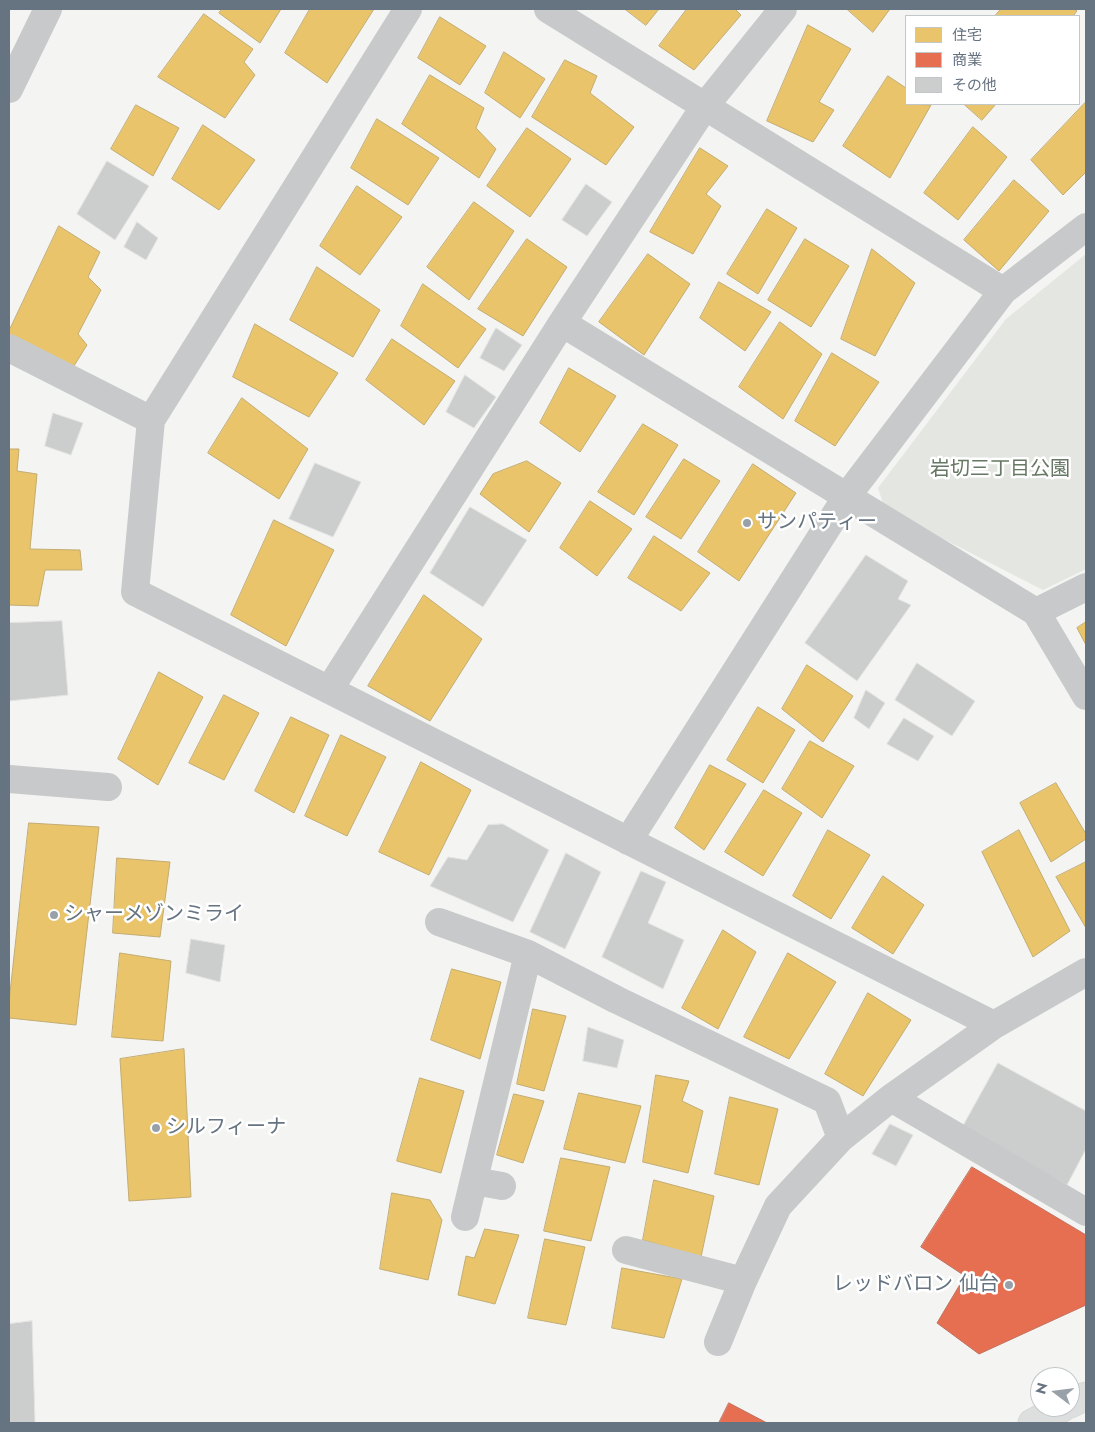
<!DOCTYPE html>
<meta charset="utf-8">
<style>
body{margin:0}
#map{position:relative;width:1095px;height:1432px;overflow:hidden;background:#f4f4f2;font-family:Jost,"Noto Sans JP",sans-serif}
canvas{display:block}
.frame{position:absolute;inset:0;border:10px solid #667380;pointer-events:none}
.legend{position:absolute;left:905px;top:15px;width:175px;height:90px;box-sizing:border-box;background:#fff;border:1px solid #c2c7cc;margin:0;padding:6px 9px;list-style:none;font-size:15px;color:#667380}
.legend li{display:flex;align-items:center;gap:10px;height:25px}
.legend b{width:25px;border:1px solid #c2c7cc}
.north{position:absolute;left:1030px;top:1367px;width:50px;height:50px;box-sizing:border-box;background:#fff;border:1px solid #c2c7cc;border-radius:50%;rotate:285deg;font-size:14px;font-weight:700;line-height:20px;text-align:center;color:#667380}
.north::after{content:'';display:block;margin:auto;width:18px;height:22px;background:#98a0a8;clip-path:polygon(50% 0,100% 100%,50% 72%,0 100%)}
</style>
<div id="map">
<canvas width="1095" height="1432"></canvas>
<div class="frame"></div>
<ul class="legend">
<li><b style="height:14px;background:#e9c46a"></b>住宅</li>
<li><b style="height:14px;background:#e76f51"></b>商業</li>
<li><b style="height:14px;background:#cccdcd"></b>その他</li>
</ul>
<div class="north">N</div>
</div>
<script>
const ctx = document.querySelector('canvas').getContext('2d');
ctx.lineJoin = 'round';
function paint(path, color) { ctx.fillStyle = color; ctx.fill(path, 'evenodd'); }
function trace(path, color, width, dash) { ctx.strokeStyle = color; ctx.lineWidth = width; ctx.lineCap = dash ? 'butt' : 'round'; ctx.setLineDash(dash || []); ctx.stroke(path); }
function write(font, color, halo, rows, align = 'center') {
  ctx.font = font + ' Jost,"Noto Sans JP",sans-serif'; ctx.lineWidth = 5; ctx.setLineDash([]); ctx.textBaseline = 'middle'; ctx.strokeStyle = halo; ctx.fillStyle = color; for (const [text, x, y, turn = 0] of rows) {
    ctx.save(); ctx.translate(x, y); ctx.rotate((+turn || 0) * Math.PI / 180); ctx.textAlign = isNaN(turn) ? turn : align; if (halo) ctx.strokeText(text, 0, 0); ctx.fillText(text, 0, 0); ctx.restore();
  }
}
paint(new Path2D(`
 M 1086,254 L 1086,569 L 1043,590 L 885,509 L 878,488 L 1006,319 Z`), '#e4e6e1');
const homes = new Path2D(`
 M 222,9 L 281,9 L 260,43 L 219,13 Z
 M 310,9 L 374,9 L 327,83 L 285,53 Z
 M 625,9 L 659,9 L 646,25 Z
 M 687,9 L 735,9 L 741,15 L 694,70 L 659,46 Z
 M 847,9 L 890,9 L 873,32 Z
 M 1001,9 L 1074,9 L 1077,11 L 1073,16 L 995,16 Z
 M 204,14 L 253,49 L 244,62 L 255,75 L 225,118 L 158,77 Z
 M 440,17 L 486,46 L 460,85 L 418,58 Z
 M 808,25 L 851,49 L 819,102 L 834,110 L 813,142 L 767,121 Z
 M 504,52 L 545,79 L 520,118 L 485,93 Z
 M 565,60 L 597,76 L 590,93 L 634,127 L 606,165 L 532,117 Z
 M 430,75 L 484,108 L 476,128 L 496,149 L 479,178 L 402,124 Z
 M 888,76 L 906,88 L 906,104 L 931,105 L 890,178 L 843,146 Z
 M 1085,103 L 1086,105 L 1086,172 L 1063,195 L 1031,160 Z
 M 964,104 L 996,104 L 982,120 Z
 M 136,105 L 179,128 L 153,176 L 111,149 Z
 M 377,119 L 439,158 L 408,205 L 351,168 Z
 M 203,125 L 255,160 L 219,210 L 172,179 Z
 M 973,127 L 1007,157 L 958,220 L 924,193 Z
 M 527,128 L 571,159 L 530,217 L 487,186 Z
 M 700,148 L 728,166 L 706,194 L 721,206 L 693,254 L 650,232 Z
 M 1014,180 L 1049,211 L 999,271 L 964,240 Z
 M 357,186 L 402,217 L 360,275 L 320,246 Z
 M 474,202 L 514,231 L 469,300 L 427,267 Z
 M 767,209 L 797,228 L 758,294 L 727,274 Z
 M 59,226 L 100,252 L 88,277 L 101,290 L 78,334 L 87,345 L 67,377 L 9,343 L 9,331 Z
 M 527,239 L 567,267 L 523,336 L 478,309 Z
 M 805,239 L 849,266 L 811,327 L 768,300 Z
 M 872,249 L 915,283 L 875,356 L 841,339 Z
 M 648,254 L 690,284 L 644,355 L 599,322 Z
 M 317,267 L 380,310 L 353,357 L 290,320 Z
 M 719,282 L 771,312 L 745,351 L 700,318 Z
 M 423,284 L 486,329 L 458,368 L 401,326 Z
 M 780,322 L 822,354 L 783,419 L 739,387 Z
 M 255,324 L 338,373 L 309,417 L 233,377 Z
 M 392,339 L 455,381 L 424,425 L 366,380 Z
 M 832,353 L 879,382 L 835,446 L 795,421 Z
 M 569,368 L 616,396 L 580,452 L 540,423 Z
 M 242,398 L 308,449 L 279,499 L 208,453 Z
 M 643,424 L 678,445 L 634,515 L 598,492 Z
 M 9,449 L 19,449 L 17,471 L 37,474 L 30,549 L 80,550 L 82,570 L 45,570 L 38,606 L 9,605 Z
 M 684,459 L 720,481 L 681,539 L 646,517 Z
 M 527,461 L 561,483 L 529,532 L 480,494 L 493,474 Z
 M 753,464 L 796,493 L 739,581 L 698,552 Z
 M 590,501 L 632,529 L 597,576 L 560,548 Z
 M 274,520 L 334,550 L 286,646 L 231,615 Z
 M 654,536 L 710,573 L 681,611 L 628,578 Z
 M 424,595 L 482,639 L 430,721 L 368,686 Z
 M 1086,622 L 1086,645 L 1077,628 Z
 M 807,665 L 853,696 L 823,742 L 782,709 Z
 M 159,672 L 203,697 L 158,785 L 118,759 Z
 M 224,695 L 259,713 L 224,780 L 189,763 Z
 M 758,707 L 795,730 L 763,783 L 727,760 Z
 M 291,717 L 329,735 L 294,813 L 255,791 Z
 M 341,735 L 386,757 L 347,836 L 305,816 Z
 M 810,741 L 854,766 L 822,818 L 782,789 Z
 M 421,762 L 471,790 L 429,875 L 379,852 Z
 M 710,765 L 746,784 L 704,850 L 675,828 Z
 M 1056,783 L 1086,834 L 1086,839 L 1051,862 L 1020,803 Z
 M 764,790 L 802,813 L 763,876 L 725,852 Z
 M 29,823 L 99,827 L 76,1025 L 9,1018 L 9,1002 Z
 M 828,830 L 870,855 L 831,919 L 793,896 Z
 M 1019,830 L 1070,931 L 1033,957 L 982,852 Z
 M 117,858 L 170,862 L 160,937 L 113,933 Z
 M 1086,862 L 1086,928 L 1056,877 Z
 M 883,876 L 924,905 L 893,954 L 852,928 Z
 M 723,930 L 756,952 L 718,1029 L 682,1008 Z
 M 120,953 L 171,961 L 163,1041 L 112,1037 Z
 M 788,953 L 836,982 L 789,1059 L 744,1037 Z
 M 452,969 L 501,982 L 480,1059 L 431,1040 Z
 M 868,993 L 911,1020 L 863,1096 L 825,1074 Z
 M 533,1009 L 566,1016 L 544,1091 L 517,1084 Z
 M 184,1049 L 191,1197 L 129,1201 L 120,1059 Z
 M 656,1075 L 689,1081 L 682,1101 L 703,1111 L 688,1173 L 643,1162 Z
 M 420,1078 L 464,1091 L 441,1173 L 397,1161 Z
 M 579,1093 L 641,1106 L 625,1163 L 564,1149 Z
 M 514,1094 L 544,1101 L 523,1163 L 497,1155 Z
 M 730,1097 L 778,1109 L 759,1185 L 715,1174 Z
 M 561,1158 L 610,1167 L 591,1241 L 544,1231 Z
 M 654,1180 L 714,1196 L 701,1257 L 643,1240 Z
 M 392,1193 L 430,1200 L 442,1220 L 428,1280 L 380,1269 Z
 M 485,1229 L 519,1235 L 495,1304 L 458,1295 L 466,1256 L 474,1258 Z
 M 545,1239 L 585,1247 L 566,1325 L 528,1318 Z
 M 622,1268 L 682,1279 L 664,1338 L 612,1328 Z`);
paint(homes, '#e9c46a');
trace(homes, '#c2ac71', 1);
const shops = new Path2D(`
 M 972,1167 L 1086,1235 L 1086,1305 L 979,1354 L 937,1323 L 965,1276 L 921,1247 Z
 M 729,1403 L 767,1423 L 719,1423 Z`);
paint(shops, '#e76f51');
trace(shops, '#c0705f', 1);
const building = new Path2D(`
 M 107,161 L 149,186 L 115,240 L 77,214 Z
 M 586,184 L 612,202 L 587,236 L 562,220 Z
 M 137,222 L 158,238 L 146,260 L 124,247 Z
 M 496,328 L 522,345 L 504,371 L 480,358 Z
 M 465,375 L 496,397 L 474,428 L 446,412 Z
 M 53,413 L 83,423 L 71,455 L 45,446 Z
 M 315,463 L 361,482 L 333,537 L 289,519 Z
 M 470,507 L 527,540 L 483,607 L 430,573 Z
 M 866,555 L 908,581 L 898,599 L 911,605 L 857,681 L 805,643 Z
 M 62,621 L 68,695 L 9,701 L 9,623 Z
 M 917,663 L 975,701 L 952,736 L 895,700 Z
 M 866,690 L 885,703 L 869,729 L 854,718 Z
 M 904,718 L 934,736 L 918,761 L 887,744 Z
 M 503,824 L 549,850 L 513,922 L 430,886 L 448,857 L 467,860 L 488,825 Z
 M 566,853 L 601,872 L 565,949 L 530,932 Z
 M 641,871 L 666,882 L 648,923 L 684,940 L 663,989 L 602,957 Z
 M 191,939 L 225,945 L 220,982 L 186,973 Z
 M 588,1027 L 624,1040 L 617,1068 L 583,1061 Z
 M 998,1063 L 1086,1111 L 1086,1149 L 1067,1185 L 962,1128 Z
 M 890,1124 L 913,1135 L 896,1166 L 872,1154 Z
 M 32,1321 L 35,1423 L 9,1423 L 9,1324 Z`);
paint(building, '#cccdcd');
trace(building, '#e3e3e2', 1);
const trunk = new Path2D(`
 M 1070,1404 L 1086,1396
 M 1032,1423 L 1064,1407`);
trace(trunk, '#d1d2d2', 29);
trace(new Path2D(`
 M 408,9 L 151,420 L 135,592 L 994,1025
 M 548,9 L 1003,291
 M 562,323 L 1036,612 L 1086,696
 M 9,348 L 151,420
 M 1036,612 L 1086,587
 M 329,690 L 562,323 L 705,106 L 783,9
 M 9,779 L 108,787
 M 628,841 L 847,496 L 1003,291 L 1086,227
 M 439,922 L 528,954 L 617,1000 L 827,1101 L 841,1138
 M 891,1098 L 1086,1212
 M 474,1181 L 502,1186
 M 465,1217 L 528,954
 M 626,1250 L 743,1281
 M 718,1342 L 743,1281 L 778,1206 L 841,1138 L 891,1098 L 994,1025 L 1086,972`), '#c8c9ca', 28);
trace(new Path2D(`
 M 9,89 L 48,9`), '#c8c9ca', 28);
trace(trunk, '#dddede', 28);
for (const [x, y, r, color] of [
 [747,523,5,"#98a0a8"],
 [54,915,5,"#98a0a8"],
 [156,1128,5,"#98a0a8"],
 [1009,1285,5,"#98a0a8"]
]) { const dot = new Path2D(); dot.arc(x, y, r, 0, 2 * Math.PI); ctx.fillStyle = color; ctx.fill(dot); trace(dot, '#fff', 2); }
write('20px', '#677864', '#fff', [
 ["岩切三丁目公園",1000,470]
]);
write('20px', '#667380', '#fff', [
 ["サンパティー",757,523],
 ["シャーメゾンミライ",64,915],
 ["シルフィーナ",166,1128],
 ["レッドバロン 仙台",999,1285,"right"]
], 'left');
</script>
